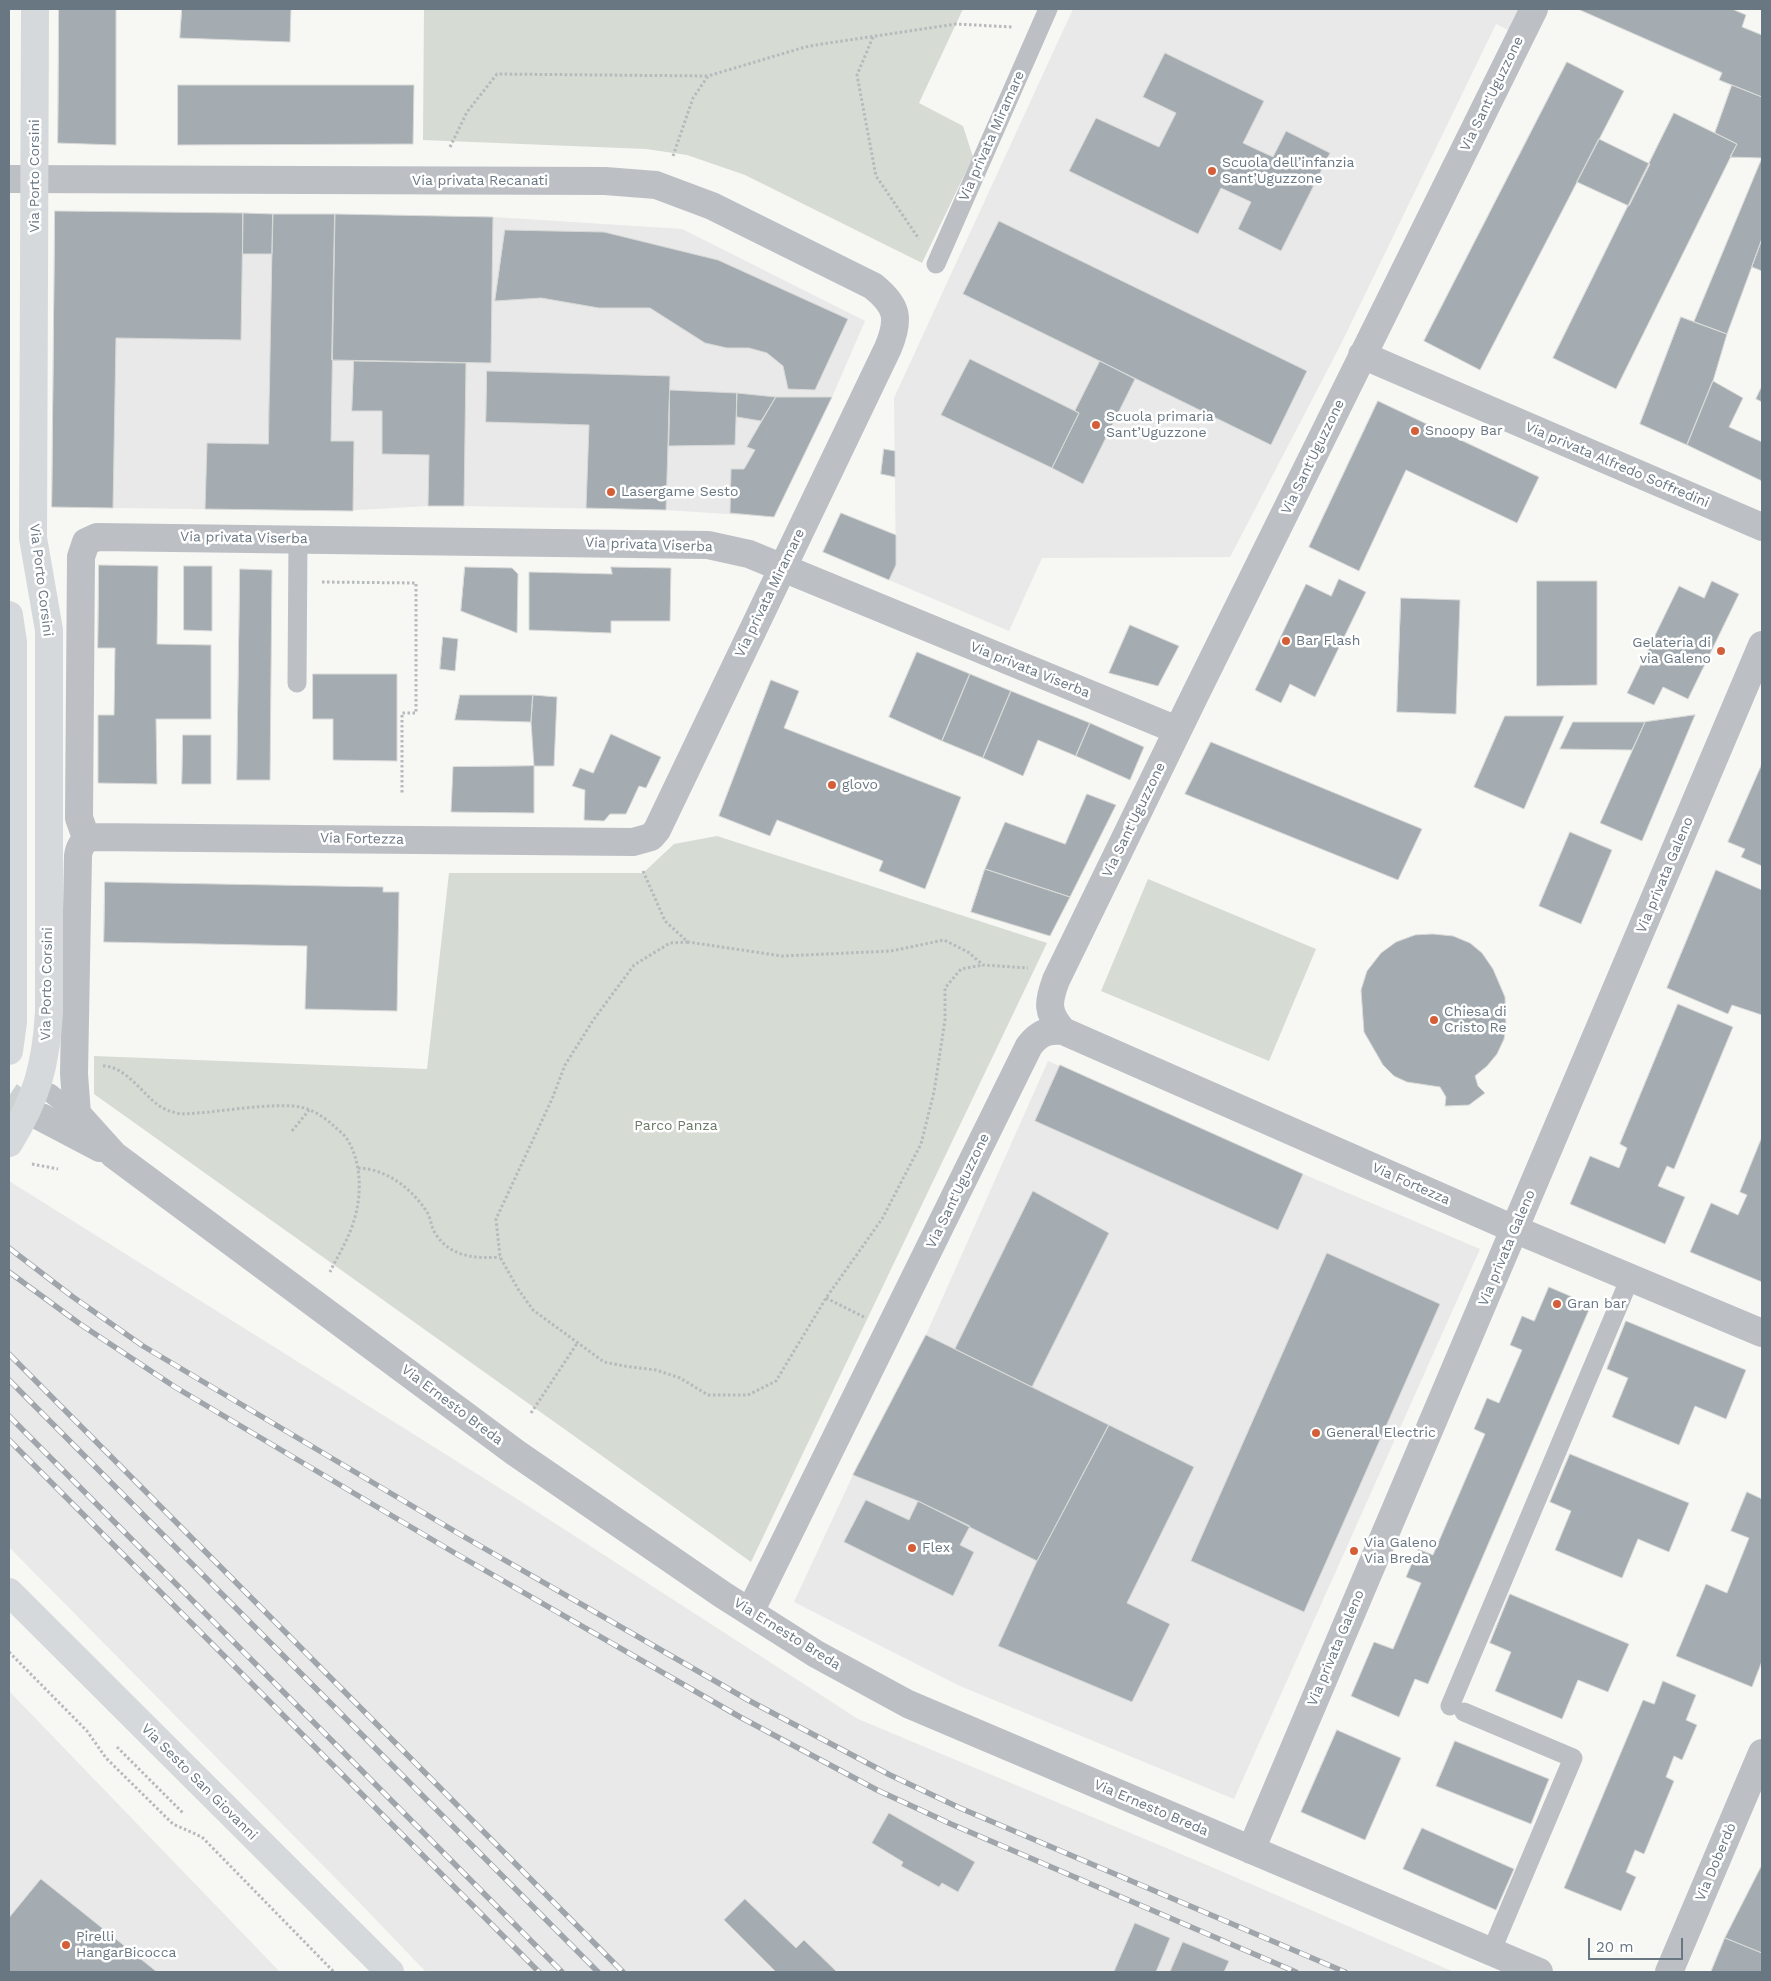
<!DOCTYPE html>
<meta charset="utf-8">
<style>
body{margin:0}
#map{position:relative;width:1771px;height:1981px;overflow:hidden;background:#f7f7f4;font-family:"Work Sans",sans-serif}
canvas{display:block}
.frame{position:absolute;inset:0;border:10px solid #697783;pointer-events:none}
.scale{position:absolute;left:1588px;top:1938px;width:95px;height:22px;box-sizing:border-box;border:2px solid #697783;border-top:0;padding-left:6px;font-size:15px;line-height:18px;white-space:nowrap;color:#697783;-webkit-text-stroke:4px #fff;paint-order:stroke}
</style>
<div id="map">
<canvas width="1771" height="1981"></canvas>
<div class="frame"></div>
<div class="scale">20 m</div>
</div>
<script>
const ctx = document.querySelector('canvas').getContext('2d');
ctx.lineJoin = 'round';
function paint(path, color) { ctx.fillStyle = color; ctx.fill(path, 'evenodd'); }
function trace(path, color, width, dash) { ctx.strokeStyle = color; ctx.lineWidth = width; ctx.lineCap = dash ? 'butt' : 'round'; ctx.setLineDash(dash || []); ctx.stroke(path); }
function write(font, color, halo, rows, align = 'center') {
  ctx.font = font + ' "Work Sans",sans-serif'; ctx.lineWidth = 5; ctx.setLineDash([]); ctx.textBaseline = 'middle'; ctx.strokeStyle = halo; ctx.fillStyle = color; for (const [text, x, y, turn = 0] of rows) {
    ctx.save(); ctx.translate(x, y); ctx.rotate((+turn || 0) * Math.PI / 180); ctx.textAlign = isNaN(turn) ? turn : align; if (halo) ctx.strokeText(text, 0, 0); ctx.fillText(text, 0, 0); ctx.restore();
  }
}
paint(new Path2D(`
 M 1073,9 L 1534,9 L 1520,36 L 1496,24 L 1340,346 L 1230,557 L 1042,558 L 1009,631 L 889,580 L 896,565 L 894,398 Z
 M 55,211 L 493,217 L 682,229 L 865,321 L 832,397 L 774,517 L 666,510 L 464,506 L 428,506 L 340,511 L 52,507 Z
 M 1048,1061 L 1303,1174 L 1480,1249 L 1234,1799 L 960,1686 L 794,1602 L 853,1475 L 926,1335 Z
 M 9,1181 L 525,1504 L 858,1719 L 1207,1865 L 1454,1972 L 426,1972 L 358,1901 L 9,1547 Z
 M 9,1691 L 280,1972 L 9,1972 Z`), '#e8e9e8');
paint(new Path2D(`
 M 424,9 L 963,9 L 919,103 L 963,126 L 973,157 L 922,263 L 745,175 L 687,155 L 646,149 L 423,140 Z
 M 717,836 L 1047,943 L 751,1562 L 94,1094 L 94,1056 L 427,1069 L 449,873 L 643,873 L 674,844 Z
 M 1148,879 L 1316,949 L 1269,1061 L 1101,991 Z`), '#d6dbd4');
const building = new Path2D(`
 M 59,9 L 116,9 L 116,145 L 58,143 Z
 M 182,9 L 291,9 L 290,42 L 180,38 Z
 M 1578,9 L 1732,9 L 1746,15 L 1742,27 L 1762,35 L 1762,97 L 1719,80 L 1722,73 Z
 M 1165,53 L 1264,101 L 1243,143 L 1273,157 L 1286,131 L 1330,153 L 1281,251 L 1238,229 L 1251,202 L 1221,188 L 1198,234 L 1069,171 L 1096,118 L 1159,147 L 1176,113 L 1143,97 Z
 M 1567,62 L 1624,91 L 1480,370 L 1424,341 Z
 M 178,85 L 414,85 L 413,144 L 178,145 Z
 M 1732,85 L 1762,97 L 1762,158 L 1730,157 L 1737,144 L 1715,133 Z
 M 1674,113 L 1737,144 L 1616,389 L 1553,358 Z
 M 1599,139 L 1650,164 L 1629,206 L 1577,182 Z
 M 1762,158 L 1762,239 L 1727,334 L 1694,322 Z
 M 55,211 L 243,213 L 241,340 L 116,338 L 113,508 L 52,507 Z
 M 243,213 L 273,214 L 272,254 L 243,254 Z
 M 273,214 L 335,214 L 331,441 L 354,441 L 353,511 L 205,509 L 207,443 L 268,444 Z
 M 335,214 L 493,217 L 491,363 L 332,360 Z
 M 999,221 L 1307,371 L 1271,445 L 963,294 Z
 M 505,230 L 604,232 L 718,260 L 848,319 L 815,390 L 788,389 L 783,366 L 767,353 L 749,348 L 727,348 L 705,343 L 650,308 L 599,308 L 541,298 L 495,301 Z
 M 1762,239 L 1762,271 L 1752,267 Z
 M 1681,317 L 1727,334 L 1713,381 L 1687,445 L 1640,424 Z
 M 970,359 L 1079,413 L 1052,468 L 941,415 Z
 M 354,361 L 466,363 L 464,506 L 428,506 L 429,455 L 382,454 L 382,411 L 352,411 Z
 M 1100,361 L 1135,379 L 1083,484 L 1052,468 L 1079,413 L 1075,411 Z
 M 487,371 L 670,376 L 666,510 L 586,508 L 589,425 L 486,422 Z
 M 1713,381 L 1743,398 L 1729,427 L 1762,442 L 1762,481 L 1687,445 Z
 M 1762,386 L 1762,402 L 1756,399 Z
 M 670,390 L 737,393 L 735,445 L 669,446 Z
 M 737,393 L 776,397 L 761,421 L 737,417 Z
 M 776,397 L 832,397 L 774,517 L 730,513 L 731,469 L 744,469 L 755,450 L 747,447 Z
 M 1378,401 L 1539,477 L 1517,523 L 1406,470 L 1359,571 L 1309,547 Z
 M 884,449 L 895,451 L 895,477 L 881,474 Z
 M 841,513 L 896,535 L 896,565 L 889,580 L 823,552 Z
 M 99,565 L 158,566 L 157,644 L 211,645 L 211,719 L 156,719 L 157,784 L 98,783 L 98,715 L 114,715 L 115,648 L 98,648 Z
 M 184,566 L 212,566 L 212,631 L 184,630 Z
 M 465,567 L 512,568 L 518,574 L 517,633 L 461,611 Z
 M 611,567 L 671,568 L 670,621 L 611,621 L 611,633 L 529,630 L 529,572 L 612,574 Z
 M 240,569 L 272,570 L 270,780 L 237,780 Z
 M 1339,579 L 1366,592 L 1315,697 L 1290,684 L 1281,703 L 1255,690 L 1306,584 L 1331,596 Z
 M 1537,581 L 1597,581 L 1597,685 L 1537,686 Z
 M 1712,581 L 1739,594 L 1688,699 L 1663,687 L 1654,705 L 1627,693 L 1679,586 L 1704,598 Z
 M 1401,598 L 1460,600 L 1456,714 L 1397,712 Z
 M 1130,625 L 1179,646 L 1158,686 L 1109,673 Z
 M 443,637 L 458,639 L 455,671 L 440,669 Z
 M 917,652 L 970,674 L 942,741 L 889,717 Z
 M 313,674 L 397,674 L 397,761 L 333,760 L 333,719 L 313,719 Z
 M 970,674 L 1011,691 L 983,758 L 942,741 Z
 M 771,680 L 799,691 L 784,728 L 961,797 L 925,889 L 879,871 L 883,861 L 777,820 L 770,836 L 719,816 Z
 M 1011,691 L 1090,723 L 1076,756 L 1038,740 L 1023,776 L 983,758 Z
 M 460,695 L 533,695 L 531,722 L 455,720 Z
 M 533,695 L 557,697 L 554,766 L 534,766 L 531,722 Z
 M 1695,715 L 1642,841 L 1600,823 L 1645,722 Z
 M 1505,716 L 1564,716 L 1524,809 L 1474,787 Z
 M 1573,722 L 1645,722 L 1632,750 L 1560,749 Z
 M 1090,723 L 1144,747 L 1130,780 L 1076,756 Z
 M 611,734 L 661,757 L 646,788 L 639,786 L 626,814 L 610,814 L 604,821 L 584,820 L 585,790 L 572,786 L 580,768 L 593,773 Z
 M 183,735 L 211,735 L 211,784 L 182,784 Z
 M 1211,742 L 1422,829 L 1398,880 L 1185,794 Z
 M 1762,764 L 1762,866 L 1741,857 L 1745,849 L 1728,842 Z
 M 534,766 L 534,813 L 451,812 L 453,767 Z
 M 1087,794 L 1116,805 L 1070,897 L 985,869 L 1005,822 L 1065,844 Z
 M 1570,832 L 1612,850 L 1581,924 L 1539,906 Z
 M 985,869 L 1070,897 L 1050,936 L 971,912 Z
 M 1716,870 L 1762,890 L 1762,1015 L 1732,1005 L 1728,1014 L 1667,988 Z
 M 105,882 L 383,887 L 383,892 L 399,892 L 397,1011 L 305,1009 L 307,946 L 104,942 Z
 M 1433,934 L 1453,936 L 1470,943 L 1482,953 L 1493,969 L 1505,997 L 1506,1027 L 1504,1039 L 1497,1054 L 1487,1066 L 1475,1076 L 1478,1086 L 1485,1093 L 1469,1105 L 1445,1106 L 1446,1097 L 1440,1087 L 1407,1082 L 1394,1076 L 1383,1065 L 1364,1032 L 1361,990 L 1367,971 L 1381,953 L 1396,942 L 1415,935 Z
 M 1678,1004 L 1733,1027 L 1674,1169 L 1667,1166 L 1658,1186 L 1685,1197 L 1665,1244 L 1570,1204 L 1590,1156 L 1619,1168 L 1627,1148 L 1620,1144 Z
 M 1060,1065 L 1303,1174 L 1278,1230 L 1035,1121 Z
 M 1762,1137 L 1762,1282 L 1690,1252 L 1711,1203 L 1738,1215 L 1747,1195 L 1740,1192 Z
 M 1033,1191 L 1109,1233 L 1032,1387 L 955,1349 Z
 M 1327,1253 L 1440,1304 L 1304,1612 L 1191,1561 Z
 M 1549,1287 L 1591,1305 L 1428,1684 L 1415,1679 L 1399,1717 L 1351,1696 L 1374,1642 L 1393,1649 L 1421,1583 L 1406,1577 L 1418,1549 L 1433,1555 L 1485,1434 L 1474,1429 L 1487,1398 L 1499,1403 L 1522,1350 L 1510,1345 L 1522,1316 L 1534,1321 Z
 M 1626,1321 L 1746,1370 L 1726,1419 L 1695,1406 L 1679,1445 L 1612,1417 L 1628,1378 L 1607,1369 Z
 M 926,1335 L 1109,1425 L 1037,1561 L 918,1501 L 853,1475 Z
 M 1109,1425 L 1194,1467 L 1127,1603 L 1170,1624 L 1132,1702 L 998,1646 L 1037,1561 Z
 M 1570,1454 L 1689,1503 L 1669,1552 L 1638,1539 L 1622,1578 L 1555,1550 L 1571,1511 L 1550,1502 Z
 M 1747,1492 L 1762,1499 L 1762,1661 L 1752,1687 L 1676,1656 L 1706,1584 L 1727,1593 L 1749,1538 L 1731,1531 Z
 M 866,1500 L 909,1520 L 918,1501 L 970,1526 L 960,1545 L 974,1552 L 953,1596 L 844,1542 Z
 M 1510,1594 L 1629,1644 L 1608,1692 L 1578,1680 L 1562,1719 L 1495,1691 L 1511,1652 L 1490,1643 Z
 M 1663,1681 L 1696,1695 L 1686,1720 L 1697,1725 L 1682,1760 L 1674,1756 L 1666,1777 L 1674,1781 L 1644,1854 L 1635,1850 L 1626,1872 L 1636,1877 L 1621,1911 L 1564,1888 L 1643,1700 L 1654,1704 Z
 M 1337,1730 L 1401,1758 L 1365,1840 L 1301,1812 Z
 M 1455,1741 L 1549,1779 L 1531,1824 L 1436,1786 Z
 M 889,1813 L 975,1862 L 958,1892 L 942,1883 L 939,1887 L 901,1866 L 903,1862 L 872,1843 Z
 M 1422,1828 L 1514,1869 L 1496,1910 L 1403,1869 Z
 M 1762,1865 L 1762,1953 L 1725,1938 Z
 M 41,1879 L 157,1972 L 9,1972 L 9,1918 Z
 M 745,1899 L 796,1948 L 804,1940 L 837,1972 L 774,1972 L 775,1971 L 724,1920 Z
 M 1135,1923 L 1170,1938 L 1156,1972 L 1114,1972 Z
 M 1725,1938 L 1762,1953 L 1762,1972 L 1711,1972 Z
 M 1183,1942 L 1229,1961 L 1224,1972 L 1170,1972 Z`);
paint(building, '#a4acb1');
trace(building, '#d8d9d7', 1);
trace(new Path2D(`
 M 9,1096 L 41,1117`), '#ccd1d2', 28, [28, 14]);
trace(new Path2D(`
 M 873,37 L 857,75 L 876,176 L 919,239
 M 450,147 L 467,112 L 497,74 L 708,76
 M 673,156 L 693,98 L 708,76 L 805,47 L 822,44 L 956,24 L 1012,27
 M 322,582 L 416,583 L 416,713 L 402,713 L 402,793
 M 643,871 L 665,921 L 688,942 L 782,956 L 891,951 L 944,940 L 968,952 L 983,965 L 1028,968
 M 688,942 L 670,943 L 634,965 L 594,1019 L 565,1065 L 552,1099 L 496,1219 L 500,1257 L 518,1289 L 533,1310 L 604,1362 L 624,1366 L 656,1370 L 680,1378 L 708,1395 L 748,1395 L 776,1381 L 826,1298 L 882,1219 L 921,1144 L 934,1092 L 945,1020 L 945,988 L 961,969 L 983,965
 M 103,1066 C 125,1066 142,1093 158,1105 C 165,1110 172,1112 180,1114 C 217,1113 256,1104 293,1106 C 309,1107 323,1116 334,1126 C 338,1130 344,1134 347,1139 C 364,1166 362,1205 349,1234 C 344,1247 336,1259 330,1272
 M 292,1131 L 309,1110
 M 32,1164 L 58,1169
 M 358,1168 C 387,1169 411,1188 427,1212 C 431,1218 431,1227 435,1233 C 450,1257 475,1259 500,1257
 M 826,1298 L 864,1317
 M 531,1413 L 578,1342
 M 9,1652 L 87,1731 L 106,1758 L 173,1824 L 202,1837 L 334,1972
 M 117,1747 L 184,1814`), '#b7babd', 3, [2.5, 2.5]);
trace(new Path2D(`
 M 936,264 L 1048,9
 M 297,683 L 298,539
 M 50,1093 L 77,1114
 M 1450,1706 L 1630,1278
 M 1464,1712 L 1573,1758 L 1491,1952`), '#bcc0c4', 19);
trace(new Path2D(`
 M 9,179 L 605,181 L 656,185 L 712,206 L 873,286 C 898,306 900,319 888,348 L 657,830 L 651,837 L 633,842 L 90,837
 M 1362,355 L 1762,527
 M 90,837 L 84,832 L 79,818 L 81,557 L 86,542 L 97,537 L 708,545 L 749,554 L 1177,730
 M 1063,1031 C 1046,1012 1048,1002 1056,980 L 1194,697 L 1534,9
 M 77,1114 L 114,1155 L 516,1453 L 723,1595 L 816,1654 L 908,1704 L 1539,1972
 M 77,1114 L 74,1074 L 78,856 C 79,847 82,842 90,837
 M 41,1117 L 100,1148
 M 750,1612 L 1029,1046 C 1039,1033 1047,1030 1063,1031 L 1514,1229 L 1762,1333
 M 1251,1850 L 1762,645
 M 1669,1972 L 1762,1753`), '#bcc0c4', 28);
trace(new Path2D(`
 M 9,615 L 13,642 L 13,1022 L 9,1051
 M 9,1143 C 37,1098 46,1064 49,1012 L 49,630 L 33,538 L 35,9
 M 9,1592 L 390,1972`), '#d5d9dc', 28);
const rail = new Path2D(`
 M 9,1248 L 73,1297 L 143,1346 L 461,1535 L 748,1700 L 890,1775 L 960,1808 L 1345,1972
 M 9,1272 L 80,1324 L 175,1387 L 453,1552 L 740,1717 L 877,1790 L 951,1824 L 1296,1972
 M 9,1354 L 623,1972
 M 9,1380 L 598,1972
 M 9,1416 L 562,1972
 M 9,1440 L 539,1972`);
trace(rail, '#9fa5aa', 5.5);
trace(rail, '#fff', 4, [11]);
for (const [x, y, r, color] of [
 [1212,171,5,"#d45e37"],
 [1096,425,5,"#d45e37"],
 [1415,431,5,"#d45e37"],
 [611,492,5,"#d45e37"],
 [1286,641,5,"#d45e37"],
 [1721,651,5,"#d45e37"],
 [832,785,5,"#d45e37"],
 [1434,1020,5,"#d45e37"],
 [1557,1304,5,"#d45e37"],
 [1316,1433,5,"#d45e37"],
 [912,1548,5,"#d45e37"],
 [1354,1551,5,"#d45e37"],
 [66,1945,5,"#d45e37"]
]) { const dot = new Path2D(); dot.arc(x, y, r, 0, 2 * Math.PI); ctx.fillStyle = color; ctx.fill(dot); trace(dot, '#fff', 2); }
write('14px', '#697783', '#fff', [
 ["Via Sant'Uguzzone",1492,94,-64],
 ["Via privata Miramare",992,136,-66],
 ["Via Porto Corsini",35,176,-90],
 ["Via privata Recanati",480,181],
 ["Via Sant'Uguzzone",1313,457,-64],
 ["Via privata Alfredo Soffredini",1617,465,23],
 ["Via privata Viserba",244,538,1],
 ["Via privata Viserba",649,545,2],
 ["Via Porto Corsini",41,580,83],
 ["Via privata Miramare",770,593,-64],
 ["Via privata Viserba",1030,670,22],
 ["Via Sant'Uguzzone",1134,820,-64],
 ["Via Fortezza",362,839,1],
 ["Via privata Galeno",1665,875,-67],
 ["Via Porto Corsini",47,984,-89],
 ["Via Fortezza",1411,1184,24],
 ["Via Sant'Uguzzone",958,1191,-64],
 ["Via privata Galeno",1507,1248,-67],
 ["Via Ernesto Breda",452,1405,37],
 ["Via Ernesto Breda",787,1634,32],
 ["Via privata Galeno",1336,1648,-67],
 ["Via Sesto San Giovanni",199,1782,45],
 ["Via Ernesto Breda",1151,1808,23],
 ["Via Doberdò",1716,1862,-67]
]);
write('14px', '#697783', '#fff', [
 ["Scuola dell’infanzia",1222,163],
 ["Sant’Uguzzone",1222,179],
 ["Scuola primaria",1106,417],
 ["Sant’Uguzzone",1106,433],
 ["Snoopy Bar",1425,431],
 ["Lasergame Sesto",621,492],
 ["Bar Flash",1296,641],
 ["Gelateria di",1711,643,"right"],
 ["via Galeno",1711,659,"right"],
 ["glovo",842,785],
 ["Chiesa di",1444,1012],
 ["Cristo Re",1444,1028],
 ["Gran bar",1567,1304],
 ["General Electric",1326,1433],
 ["Via Galeno",1364,1543],
 ["Via Breda",1364,1559],
 ["Flex",922,1548],
 ["Pirelli",76,1937],
 ["HangarBicocca",76,1953]
], 'left');
write('14px', '#6a7a67', '#fff', [
 ["Parco Panza",676,1126]
]);
</script>
